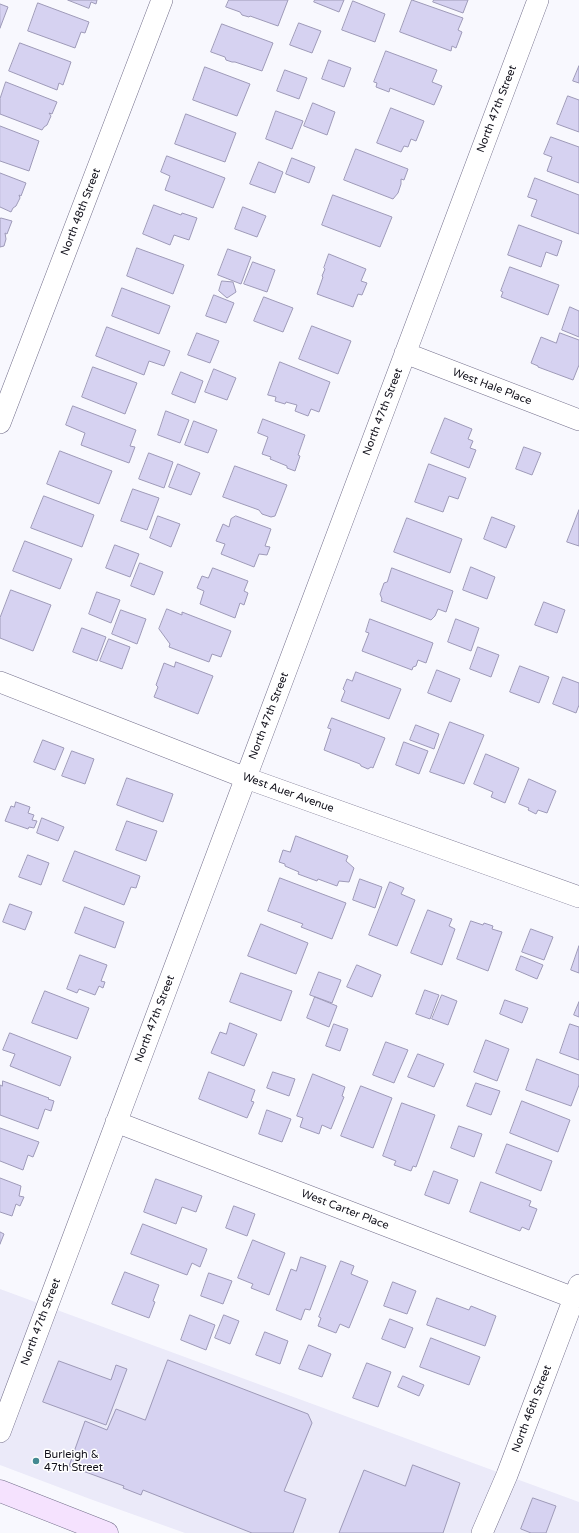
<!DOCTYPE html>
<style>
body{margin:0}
canvas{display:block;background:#f8f8fe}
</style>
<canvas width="579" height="1533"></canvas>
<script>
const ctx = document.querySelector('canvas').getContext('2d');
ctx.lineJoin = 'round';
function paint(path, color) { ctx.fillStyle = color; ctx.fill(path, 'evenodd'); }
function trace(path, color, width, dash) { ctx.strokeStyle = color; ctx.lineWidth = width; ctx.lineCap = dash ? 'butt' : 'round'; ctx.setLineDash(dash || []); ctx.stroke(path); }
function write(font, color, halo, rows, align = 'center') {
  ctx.font = font + ' "Varela Round",sans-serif'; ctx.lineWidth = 3; ctx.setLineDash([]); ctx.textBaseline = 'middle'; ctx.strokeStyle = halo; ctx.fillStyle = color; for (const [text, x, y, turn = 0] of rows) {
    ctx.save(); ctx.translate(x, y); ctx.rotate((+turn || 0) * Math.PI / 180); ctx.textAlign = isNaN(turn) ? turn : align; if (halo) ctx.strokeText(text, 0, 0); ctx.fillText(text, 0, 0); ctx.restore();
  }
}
paint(new Path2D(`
 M 0,1289 L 579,1502 L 579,1533 L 185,1533 L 90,1499 L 0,1465 Z`), '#ebeaf9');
const building = new Path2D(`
 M 68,0 L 97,0 L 96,4 L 91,2 L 89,8 Z
 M 229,0 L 288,0 L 278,26 L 250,16 L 249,17 L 242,15 L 240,12 L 226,7 Z
 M 315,0 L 344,0 L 339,12 L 314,2 Z
 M 412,0 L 463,18 L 458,30 L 462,32 L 456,48 L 452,46 L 451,51 L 400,32 Z
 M 434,0 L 468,0 L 463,13 L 433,2 Z
 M 353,1 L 385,14 L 375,42 L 342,30 Z
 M 38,3 L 89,22 L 85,33 L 81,32 L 75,48 L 28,31 Z
 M 0,4 L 8,7 L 0,28 Z
 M 299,23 L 321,31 L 312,53 L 290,45 Z
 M 222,24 L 273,43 L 262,71 L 235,62 L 232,62 L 226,60 L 225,57 L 211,52 Z
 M 20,43 L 71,62 L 63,85 L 59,83 L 57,90 L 9,71 Z
 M 386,51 L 437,70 L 432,82 L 442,86 L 434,105 L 390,88 L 389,92 L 376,87 L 377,83 L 374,82 Z
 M 329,60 L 351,68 L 344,87 L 322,79 Z
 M 579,66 L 579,83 L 573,81 Z
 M 205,67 L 250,84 L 237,116 L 193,100 Z
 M 285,70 L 307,78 L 299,99 L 277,91 Z
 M 6,82 L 57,102 L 52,114 L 49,113 L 51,116 L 47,125 L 44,127 L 42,130 L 0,114 L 0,99 Z
 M 568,96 L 579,100 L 579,132 L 557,124 Z
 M 313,103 L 335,112 L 327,135 L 304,126 Z
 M 391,108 L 424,121 L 416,141 L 411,139 L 408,147 L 404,146 L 401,152 L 377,143 Z
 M 276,111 L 303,121 L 292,149 L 266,139 Z
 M 186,114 L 236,133 L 225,162 L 175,144 Z
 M 0,126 L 39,141 L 29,171 L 0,161 Z
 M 551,137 L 579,147 L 579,183 L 547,171 L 552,157 L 544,154 Z
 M 356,149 L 408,169 L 404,180 L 401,179 L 401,184 L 398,193 L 393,199 L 344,180 Z
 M 167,156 L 225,178 L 213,208 L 165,190 L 170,176 L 161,172 Z
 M 292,158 L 315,167 L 309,183 L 286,174 Z
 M 259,162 L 283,172 L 275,193 L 250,184 Z
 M 0,173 L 26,183 L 21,196 L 19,195 L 20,198 L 16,206 L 13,208 L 11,212 L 0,207 Z
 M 535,178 L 579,195 L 579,234 L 531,216 L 537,200 L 528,197 Z
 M 333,195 L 392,217 L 380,247 L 322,225 Z
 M 154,205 L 181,215 L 182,213 L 197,218 L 189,240 L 174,235 L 170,245 L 143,234 Z
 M 243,207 L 266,216 L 257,237 L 235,229 Z
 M 1,218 L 12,221 L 7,234 L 5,233 L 6,239 L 4,246 L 0,247 L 0,220 Z
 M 519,225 L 562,241 L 557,256 L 546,252 L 541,267 L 508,255 Z
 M 137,248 L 184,265 L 173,294 L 127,276 Z
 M 228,249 L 251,257 L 241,284 L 218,275 Z
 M 329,254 L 366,269 L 361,281 L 367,283 L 362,295 L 358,294 L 353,307 L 317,294 L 323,277 L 322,276 L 325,269 L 324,268 Z
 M 253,262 L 275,270 L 267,292 L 244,284 Z
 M 510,267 L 559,285 L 548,315 L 501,297 L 503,292 L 501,291 Z
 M 222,281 L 233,282 L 236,292 L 227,298 L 219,291 Z
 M 122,288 L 170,306 L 159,334 L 112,316 Z
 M 214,295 L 234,303 L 226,323 L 206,316 Z
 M 264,297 L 293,308 L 283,332 L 254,321 Z
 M 570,307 L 579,311 L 579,337 L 562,330 Z
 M 312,326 L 351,341 L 338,374 L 299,359 Z
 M 107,327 L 170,351 L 164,366 L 149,361 L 144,375 L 96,356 Z
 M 197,333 L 219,341 L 210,363 L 188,355 Z
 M 560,333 L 579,340 L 579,365 L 573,380 L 538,367 L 538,366 L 531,363 L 541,337 L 556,343 Z
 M 280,362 L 330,382 L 319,412 L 311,409 L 308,416 L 295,411 L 297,405 L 286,402 L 285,404 L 275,401 L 276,397 L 268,395 Z
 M 93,367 L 137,383 L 125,414 L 82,397 Z
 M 214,369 L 236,378 L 227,400 L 205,392 Z
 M 181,372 L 203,381 L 195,403 L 172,394 Z
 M 73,406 L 136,430 L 130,446 L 135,447 L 129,463 L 81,445 L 85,433 L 66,425 Z
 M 166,411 L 189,420 L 180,443 L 158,435 Z
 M 445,418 L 472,429 L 468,439 L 473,441 L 470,448 L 476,450 L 469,468 L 431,453 Z
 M 263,419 L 305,435 L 298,455 L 300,456 L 295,471 L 287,468 L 287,466 L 270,459 L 271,457 L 262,454 L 268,437 L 258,433 Z
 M 194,421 L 217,430 L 208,453 L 185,445 Z
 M 524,447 L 541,453 L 532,475 L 516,469 Z
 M 60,451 L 112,471 L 99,504 L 47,484 Z
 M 149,453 L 173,462 L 164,488 L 139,479 Z
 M 178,464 L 200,473 L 191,495 L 169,487 Z
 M 429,464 L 466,478 L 458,499 L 449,496 L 443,512 L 415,502 Z
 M 235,466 L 287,485 L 275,516 L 271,517 L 262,514 L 259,510 L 223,497 Z
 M 133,489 L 159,498 L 147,530 L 121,521 Z
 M 44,496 L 94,515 L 82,547 L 31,528 Z
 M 579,510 L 579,546 L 567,542 Z
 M 158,516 L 180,524 L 171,547 L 150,538 Z
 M 236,516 L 271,529 L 265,546 L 270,547 L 267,555 L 259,554 L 254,567 L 221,554 L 225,544 L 216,541 L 223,524 L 229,527 L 231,519 Z
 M 492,517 L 515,526 L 506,548 L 484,539 Z
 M 407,518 L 462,539 L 450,573 L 394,552 Z
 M 25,541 L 72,559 L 60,589 L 13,571 Z
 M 115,545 L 139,554 L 130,577 L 106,568 Z
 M 140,563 L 163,572 L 154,595 L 131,586 Z
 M 471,567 L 495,577 L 487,599 L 463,590 Z
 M 213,568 L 248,581 L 244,591 L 248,593 L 244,605 L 240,603 L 235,618 L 200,604 L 204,591 L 197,588 L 202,576 L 208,578 Z
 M 392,568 L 453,591 L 446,612 L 438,609 L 435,616 L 431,620 L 381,601 L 382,599 L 380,594 L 384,583 L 387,582 Z
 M 11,590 L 51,605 L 33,651 L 0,638 L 0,618 Z
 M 97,592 L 120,600 L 111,623 L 89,614 Z
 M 544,602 L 565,610 L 557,633 L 535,625 Z
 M 167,609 L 182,615 L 182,612 L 231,631 L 221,657 L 212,654 L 209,662 L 169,647 L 170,644 L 159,629 Z
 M 121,610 L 146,619 L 137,644 L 112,634 Z
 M 370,619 L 433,643 L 426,663 L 418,660 L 416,666 L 413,667 L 412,670 L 362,651 L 369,633 L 366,632 Z
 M 456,619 L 479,628 L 471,651 L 448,642 Z
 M 82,628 L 106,637 L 97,661 L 73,652 Z
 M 109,639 L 130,647 L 122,669 L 100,661 Z
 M 478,647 L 499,655 L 491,677 L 470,669 Z
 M 176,662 L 213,676 L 198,714 L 154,697 L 158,687 L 156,685 L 164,663 L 174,667 Z
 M 520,666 L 549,677 L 539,703 L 510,692 Z
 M 437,670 L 460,679 L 451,702 L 428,693 Z
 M 356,672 L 401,689 L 389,719 L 341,701 L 345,691 L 343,689 L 347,679 L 352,681 Z
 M 563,677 L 579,683 L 579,705 L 576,713 L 553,704 Z
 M 332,718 L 385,738 L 373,768 L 371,767 L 368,769 L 361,766 L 360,764 L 324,750 L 331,729 L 328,728 Z
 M 450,722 L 484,735 L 464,784 L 430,772 Z
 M 416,725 L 439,734 L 434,749 L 410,740 Z
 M 43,740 L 64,748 L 55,770 L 34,762 Z
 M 404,742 L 428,751 L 419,774 L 396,765 Z
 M 72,751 L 94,759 L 85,784 L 62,776 Z
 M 486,754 L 519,768 L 505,803 L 491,797 L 493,792 L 474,784 Z
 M 127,778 L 173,794 L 163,822 L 117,805 Z
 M 529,779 L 556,791 L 547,813 L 538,810 L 536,814 L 528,810 L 529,808 L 519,804 Z
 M 16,802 L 30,807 L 28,813 L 34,815 L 32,820 L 37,821 L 34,828 L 29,827 L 28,829 L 5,821 L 11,806 L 14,807 Z
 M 42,818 L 64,827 L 58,841 L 37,833 Z
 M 127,821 L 157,831 L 146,861 L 116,850 Z
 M 296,836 L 348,856 L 346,861 L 354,868 L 349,882 L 339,881 L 337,886 L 318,879 L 317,881 L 298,874 L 299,872 L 285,866 L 285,864 L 279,862 L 283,850 L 290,852 Z
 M 75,851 L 140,876 L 136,888 L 131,887 L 124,905 L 63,881 Z
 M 28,855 L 49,863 L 41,885 L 19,877 Z
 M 280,878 L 346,903 L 332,939 L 301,927 L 303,924 L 268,911 Z
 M 360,879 L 382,887 L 375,908 L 353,900 Z
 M 390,882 L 404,888 L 401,894 L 415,900 L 397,946 L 369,935 Z
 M 10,904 L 32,912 L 25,930 L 3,922 Z
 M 85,907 L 124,922 L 115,948 L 75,933 Z
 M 428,910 L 452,919 L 449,926 L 455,929 L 442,965 L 411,953 Z
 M 471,921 L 483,925 L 484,923 L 493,926 L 492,929 L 502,932 L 488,971 L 457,959 Z
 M 261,924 L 308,943 L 296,974 L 248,956 Z
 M 531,929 L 553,937 L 544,960 L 522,952 Z
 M 579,946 L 579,973 L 571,970 Z
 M 80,955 L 107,965 L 101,981 L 105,982 L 103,988 L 99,986 L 95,995 L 79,989 L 77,993 L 67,989 Z
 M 521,956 L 543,965 L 537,979 L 516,970 Z
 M 357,965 L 381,975 L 372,997 L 347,987 Z
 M 319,972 L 341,980 L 332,1003 L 310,995 Z
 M 241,973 L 292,991 L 281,1021 L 230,1002 Z
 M 425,990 L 439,995 L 430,1019 L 416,1014 Z
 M 45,991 L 89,1008 L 77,1039 L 32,1023 Z
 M 442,995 L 457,1001 L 448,1025 L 432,1019 Z
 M 315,997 L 337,1006 L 329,1027 L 307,1018 Z
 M 505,1000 L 528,1008 L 522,1023 L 500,1014 Z
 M 579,1002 L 579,1017 L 574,1015 Z
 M 230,1023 L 257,1034 L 244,1066 L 211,1053 L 220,1032 L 226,1034 Z
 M 334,1024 L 348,1029 L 340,1051 L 326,1046 Z
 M 570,1024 L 579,1027 L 579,1060 L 560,1053 Z
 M 10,1033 L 71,1057 L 60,1086 L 10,1066 L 15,1054 L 3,1050 Z
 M 486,1040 L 509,1049 L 497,1081 L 474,1072 Z
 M 386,1042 L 408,1050 L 394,1083 L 373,1075 Z
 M 418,1054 L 444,1064 L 434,1087 L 408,1077 Z
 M 537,1059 L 579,1075 L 579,1085 L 571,1106 L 526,1090 Z
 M 209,1072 L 255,1090 L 251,1101 L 254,1102 L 247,1118 L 199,1099 Z
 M 273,1072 L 295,1079 L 289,1096 L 267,1088 Z
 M 313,1074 L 345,1087 L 342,1096 L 344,1097 L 331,1129 L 322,1125 L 319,1134 L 300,1127 L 303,1118 L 297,1116 Z
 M 3,1081 L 49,1098 L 48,1099 L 54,1101 L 51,1111 L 45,1109 L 38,1129 L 0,1115 L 0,1085 L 2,1086 Z
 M 476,1083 L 500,1091 L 491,1115 L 467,1106 Z
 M 361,1086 L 392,1098 L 373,1148 L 341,1136 Z
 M 522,1101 L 570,1120 L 558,1152 L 510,1133 Z
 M 402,1103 L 435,1115 L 416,1167 L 413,1166 L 411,1171 L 394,1165 L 396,1161 L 383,1156 Z
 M 267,1110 L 291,1119 L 282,1142 L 259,1134 Z
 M 459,1126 L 482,1134 L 474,1157 L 451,1148 Z
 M 0,1128 L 39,1142 L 33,1157 L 28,1155 L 23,1170 L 0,1161 Z
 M 507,1144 L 552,1161 L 541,1191 L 496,1173 Z
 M 434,1171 L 458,1180 L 449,1204 L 425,1195 Z
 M 0,1178 L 21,1186 L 19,1196 L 24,1197 L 20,1206 L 16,1204 L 12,1216 L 0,1212 Z
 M 156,1179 L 202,1196 L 196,1212 L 182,1207 L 176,1224 L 144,1212 Z
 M 481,1182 L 531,1201 L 529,1206 L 537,1209 L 529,1230 L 522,1227 L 520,1231 L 470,1212 Z
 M 234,1206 L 255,1214 L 247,1236 L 226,1228 Z
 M 143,1224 L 207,1249 L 200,1267 L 192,1263 L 187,1275 L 131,1254 Z
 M 0,1232 L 4,1234 L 0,1244 Z
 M 253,1240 L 285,1253 L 269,1295 L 251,1288 L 253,1284 L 238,1278 Z
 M 301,1257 L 326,1266 L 310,1310 L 305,1309 L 301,1320 L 276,1310 L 291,1269 L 296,1271 Z
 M 341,1261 L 354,1266 L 351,1274 L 368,1281 L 349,1328 L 340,1324 L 336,1333 L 318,1326 L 321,1318 L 319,1317 Z
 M 125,1272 L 159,1285 L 153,1301 L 155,1302 L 149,1318 L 112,1304 Z
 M 209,1273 L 232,1281 L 223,1304 L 201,1296 Z
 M 393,1282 L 416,1291 L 407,1314 L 384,1306 Z
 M 437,1298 L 469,1310 L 471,1306 L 496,1316 L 485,1346 L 427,1325 Z
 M 190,1315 L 215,1325 L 206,1350 L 181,1340 Z
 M 224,1315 L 239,1321 L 230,1344 L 215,1338 Z
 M 390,1319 L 413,1328 L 405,1348 L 382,1339 Z
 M 265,1332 L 288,1341 L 280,1364 L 256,1355 Z
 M 431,1338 L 480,1357 L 469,1385 L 420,1367 Z
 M 309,1345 L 331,1354 L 322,1377 L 299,1369 Z
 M 168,1360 L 308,1414 L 312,1423 L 284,1491 L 306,1499 L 293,1533 L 252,1533 L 143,1490 L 141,1495 L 123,1488 L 124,1486 L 69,1466 L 85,1421 L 107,1430 L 116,1409 L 145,1420 Z
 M 59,1361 L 111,1380 L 116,1365 L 127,1369 L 106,1425 L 43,1402 Z
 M 367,1363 L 391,1372 L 378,1407 L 353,1398 Z
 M 403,1376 L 424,1385 L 419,1396 L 398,1387 Z
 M 413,1465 L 460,1483 L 443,1533 L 339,1533 L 364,1470 L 405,1486 Z
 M 533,1498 L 556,1506 L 546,1533 L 531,1533 L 521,1529 Z`);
paint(building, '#d6d2f1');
trace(building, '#9e9ab8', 1);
const street = new Path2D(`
 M 405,353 L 579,420
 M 0,423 L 162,0
 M 0,682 L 246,778 L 579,897
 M 116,1122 L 574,1298
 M 0,1432 L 538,0
 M 482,1533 L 507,1475 L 579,1285`);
const secondary = new Path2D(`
 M 0,1491 L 107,1533`);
trace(street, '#74708c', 22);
trace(secondary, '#74708c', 23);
trace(street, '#fff', 21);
trace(secondary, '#f5e2fe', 22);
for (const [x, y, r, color] of [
 [36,1461,4,"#438992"]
]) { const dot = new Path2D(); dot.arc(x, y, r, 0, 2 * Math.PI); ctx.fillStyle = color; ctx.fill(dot); trace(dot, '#fff', 1.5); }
write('11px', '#100f19', '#fff', [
 ["North 47th Street",497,109,-69],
 ["North 48th Street",81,212,-69],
 ["West Hale Place",492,387,21],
 ["North 47th Street",383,412,-69],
 ["North 47th Street",269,716,-69],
 ["West Auer Avenue",288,793,20],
 ["North 47th Street",155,1019,-69],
 ["West Carter Place",345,1210,21],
 ["North 47th Street",41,1322,-69],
 ["North 46th Street",532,1409,-69]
]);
write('11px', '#100f19', '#fff', [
 ["Burleigh &",44,1455],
 ["47th Street",44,1468]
], 'left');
</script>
